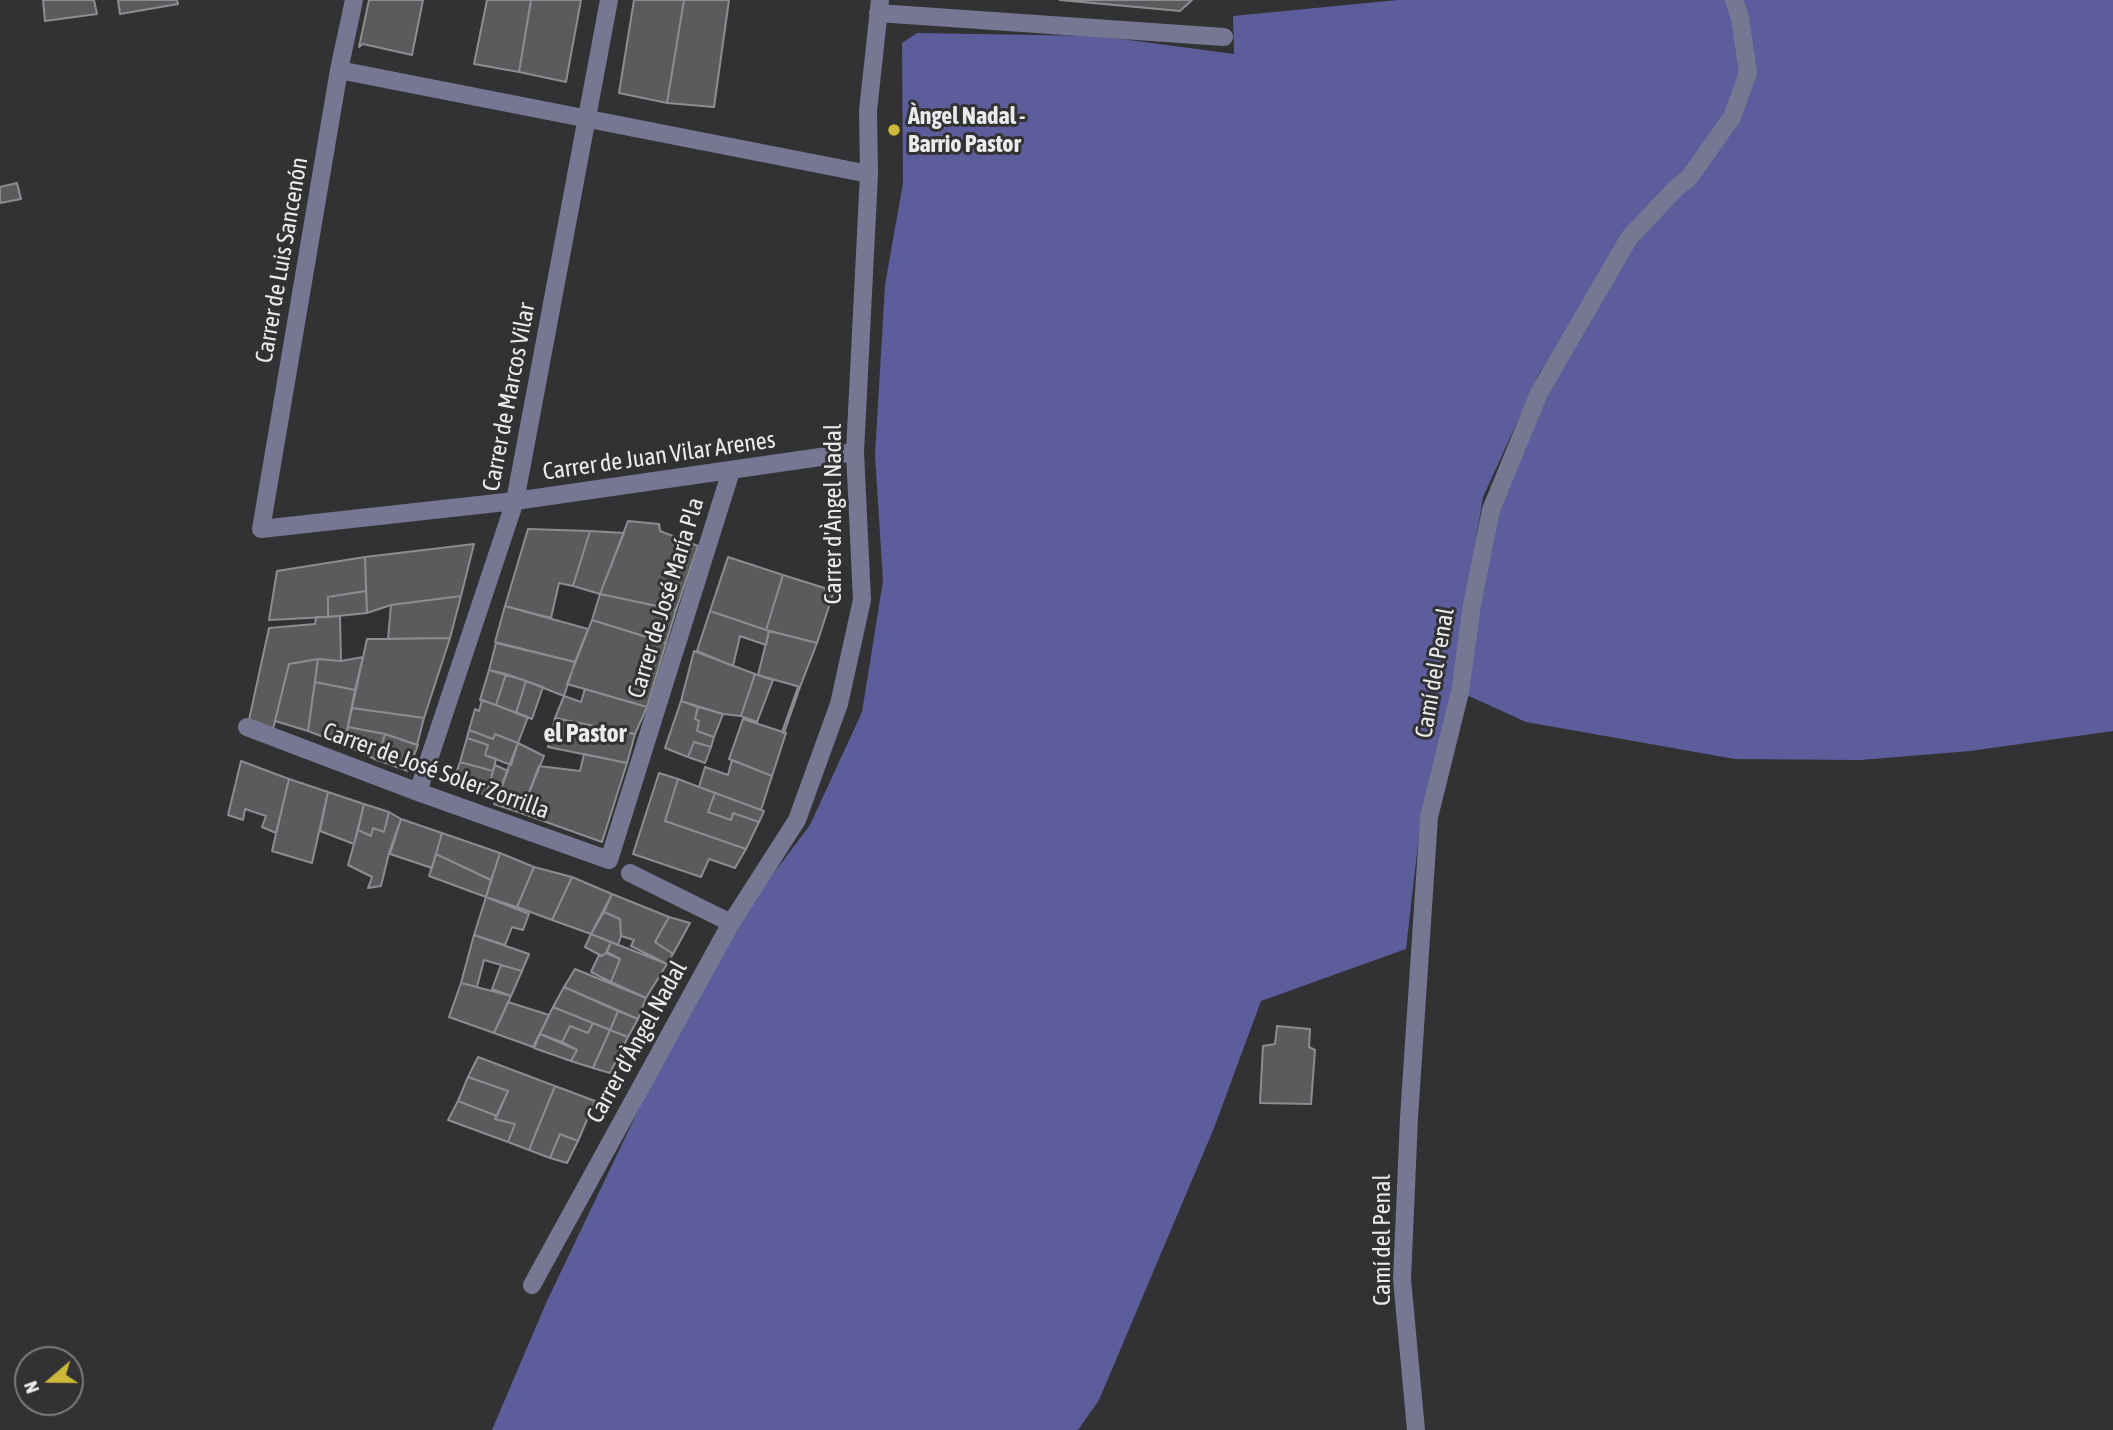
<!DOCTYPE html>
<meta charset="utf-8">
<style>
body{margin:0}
#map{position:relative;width:2113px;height:1430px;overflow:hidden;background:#323235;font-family:"Asap Condensed",sans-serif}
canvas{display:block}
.north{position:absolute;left:14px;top:1346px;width:70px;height:70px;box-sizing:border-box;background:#323235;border:2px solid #7c7c7e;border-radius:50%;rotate:250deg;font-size:19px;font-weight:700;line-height:28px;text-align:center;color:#eaebec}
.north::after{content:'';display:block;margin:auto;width:24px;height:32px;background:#ccb939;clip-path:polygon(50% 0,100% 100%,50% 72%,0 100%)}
</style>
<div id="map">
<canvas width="2113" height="1430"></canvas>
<div class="north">N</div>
</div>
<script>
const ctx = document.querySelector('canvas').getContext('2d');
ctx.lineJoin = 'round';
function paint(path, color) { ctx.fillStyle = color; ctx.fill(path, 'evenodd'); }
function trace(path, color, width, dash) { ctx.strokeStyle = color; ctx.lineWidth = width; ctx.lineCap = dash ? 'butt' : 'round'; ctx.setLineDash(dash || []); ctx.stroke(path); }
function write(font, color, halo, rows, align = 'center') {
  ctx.font = font + ' "Asap Condensed",sans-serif'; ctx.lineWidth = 6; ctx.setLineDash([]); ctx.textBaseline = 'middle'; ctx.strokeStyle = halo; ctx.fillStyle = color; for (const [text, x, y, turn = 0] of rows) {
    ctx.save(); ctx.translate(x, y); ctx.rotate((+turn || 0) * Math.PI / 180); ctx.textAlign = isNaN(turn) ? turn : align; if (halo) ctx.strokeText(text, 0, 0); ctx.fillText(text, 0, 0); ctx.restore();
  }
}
paint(new Path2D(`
 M 1398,0 L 2113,0 L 2113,731 L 1970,751 L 1860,760 L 1735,759 L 1526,722 L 1460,692 L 1491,510 L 1539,393 L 1619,254 L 1539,374 L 1483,497 L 1446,722 L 1421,817 L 1406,949 L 1261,1001 L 1214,1128 L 1099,1400 L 1078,1430 L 492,1430 L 546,1303 L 714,952 L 810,825 L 862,712 L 883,581 L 875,455 L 885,285 L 903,183 L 902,43 L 917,33 L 1099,36 L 1234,54 L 1233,16 Z`), '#5c5d9b');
const building = new Path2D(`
 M 43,0 L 94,0 L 97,14 L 45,21 Z
 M 118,0 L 177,0 L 178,4 L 120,14 Z
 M 369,0 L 423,0 L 412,55 L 363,44 L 359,47 Z
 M 487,0 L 531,0 L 519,72 L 474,64 Z
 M 531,0 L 581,0 L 566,82 L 519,72 Z
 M 634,0 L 684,0 L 667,103 L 619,93 Z
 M 684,0 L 729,0 L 714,107 L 667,103 Z
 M 1060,0 L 1192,0 L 1180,11 Z
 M 17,183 L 21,199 L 0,203 L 0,187 Z
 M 628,521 L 659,524 L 660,531 L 698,546 L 676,610 L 600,594 Z
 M 528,529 L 590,531 L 573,586 L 559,583 L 551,618 L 505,606 Z
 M 590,531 L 624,533 L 600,594 L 573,586 Z
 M 474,544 L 461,596 L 391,605 L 367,613 L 365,557 Z
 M 365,557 L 366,591 L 328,597 L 328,617 L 269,620 L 277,571 Z
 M 728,557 L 783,575 L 766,630 L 710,611 Z
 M 783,575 L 834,591 L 817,643 L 766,630 Z
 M 366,591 L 367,613 L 328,617 L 328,597 Z
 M 600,594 L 676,610 L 666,643 L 592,620 Z
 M 461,596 L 450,638 L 388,639 L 391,605 Z
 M 505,606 L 588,629 L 575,662 L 495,642 Z
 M 710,611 L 769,631 L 766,645 L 740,636 L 733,666 L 697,651 Z
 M 340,616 L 341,661 L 318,659 L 289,664 L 273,729 L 249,720 L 269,628 L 315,624 L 316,617 Z
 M 592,620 L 666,643 L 647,707 L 567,684 Z
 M 769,631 L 817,643 L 800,687 L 758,675 Z
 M 450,638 L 424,718 L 352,708 L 367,639 Z
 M 496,643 L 575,662 L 564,696 L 526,681 L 489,670 Z
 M 694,651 L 755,674 L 741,716 L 723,714 L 681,701 Z
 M 363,657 L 355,690 L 315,682 L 318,659 L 341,661 Z
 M 318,659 L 308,731 L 275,721 L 289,664 Z
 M 489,670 L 506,674 L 496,705 L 480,700 Z
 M 506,674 L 526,681 L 516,713 L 496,705 Z
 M 755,674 L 773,680 L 757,722 L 741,716 Z
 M 526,681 L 543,687 L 532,719 L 516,713 Z
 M 315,682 L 355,690 L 344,745 L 308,731 Z
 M 798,687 L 800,687 L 784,733 L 782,732 Z
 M 585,689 L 647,707 L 635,734 L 555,718 L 564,696 L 581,702 Z
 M 482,700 L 528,717 L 518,743 L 495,734 L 493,739 L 469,730 L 475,709 L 479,711 Z
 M 681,701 L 698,707 L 695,719 L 699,721 L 697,731 L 714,737 L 711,747 L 694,742 L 688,757 L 665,748 Z
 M 698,707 L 723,714 L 714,737 L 697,731 L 699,721 L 695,719 Z
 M 352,708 L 424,718 L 417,745 L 385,734 L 348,727 Z
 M 555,718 L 635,734 L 627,763 L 548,747 Z
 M 743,719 L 786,733 L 772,776 L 729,759 Z
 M 348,727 L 385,734 L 377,760 L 344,745 Z
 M 469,730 L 493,739 L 495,734 L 518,743 L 511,765 L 485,755 L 488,745 L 467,738 Z
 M 385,734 L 418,745 L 408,771 L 377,760 Z
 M 467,738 L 488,745 L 485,755 L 496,759 L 493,771 L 460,762 Z
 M 694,742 L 711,747 L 705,763 L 688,757 Z
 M 518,743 L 544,756 L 521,813 L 494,804 Z
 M 584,754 L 627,763 L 602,842 L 521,813 L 539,766 L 580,771 Z
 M 732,760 L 772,776 L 761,810 L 699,787 L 705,767 L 728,775 Z
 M 241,761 L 289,779 L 276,833 L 262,827 L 266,816 L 245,809 L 243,820 L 228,815 Z
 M 460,762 L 493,771 L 486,795 L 452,784 Z
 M 495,765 L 508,771 L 496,801 L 486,795 Z
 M 659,773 L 678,779 L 665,821 L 746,849 L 735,868 L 709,859 L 701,877 L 633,854 Z
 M 289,779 L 328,792 L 312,863 L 272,851 Z
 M 678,779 L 715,793 L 708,812 L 731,820 L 733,813 L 759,822 L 746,849 L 665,821 Z
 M 328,792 L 364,804 L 354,844 L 320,831 Z
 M 715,793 L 764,811 L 759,822 L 733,813 L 731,820 L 708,812 Z
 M 364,804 L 389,812 L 384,832 L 373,828 L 371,836 L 358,830 Z
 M 389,812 L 401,819 L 389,853 L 381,886 L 368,888 L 372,877 L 348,865 L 358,830 L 371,836 L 373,828 L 384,832 Z
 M 401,819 L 442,833 L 432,868 L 390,854 Z
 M 442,833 L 500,853 L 491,880 L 436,854 Z
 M 500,853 L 534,867 L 517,907 L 486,897 Z
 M 436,854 L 491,880 L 486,897 L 429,876 Z
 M 534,867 L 572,877 L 552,920 L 517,907 Z
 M 572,877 L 612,894 L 591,934 L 552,920 Z
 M 612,894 L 669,917 L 655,942 L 673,954 L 667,964 L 631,946 L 634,940 L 621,936 L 620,919 L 604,912 Z
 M 486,897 L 529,914 L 523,930 L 512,927 L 505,945 L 474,935 Z
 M 604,912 L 620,919 L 621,936 L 618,945 L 591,934 Z
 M 669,917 L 690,923 L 673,954 L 655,942 Z
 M 591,934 L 611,942 L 606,953 L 602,956 L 585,947 Z
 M 474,935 L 529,954 L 522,971 L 484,960 L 477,987 L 461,983 Z
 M 611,942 L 667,964 L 646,998 L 611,982 L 620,959 L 607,952 Z
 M 606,953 L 620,959 L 611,982 L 591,972 L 599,955 L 602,956 Z
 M 501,965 L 522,971 L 511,996 L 492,989 Z
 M 575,969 L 646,998 L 638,1019 L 564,987 Z
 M 461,983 L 511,996 L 494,1033 L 449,1017 Z
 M 564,987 L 618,1011 L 610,1030 L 553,1007 Z
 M 508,1002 L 549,1015 L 533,1047 L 494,1033 Z
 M 553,1007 L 593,1023 L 588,1033 L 570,1026 L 562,1042 L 540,1034 Z
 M 618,1011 L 638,1019 L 628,1037 L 610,1030 Z
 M 593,1023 L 610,1030 L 593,1068 L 571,1061 L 577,1050 L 562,1042 L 570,1026 L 588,1033 Z
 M 1277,1026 L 1310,1029 L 1309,1047 L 1315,1050 L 1311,1104 L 1260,1103 L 1263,1046 L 1275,1044 Z
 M 610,1030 L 628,1037 L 610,1073 L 593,1068 Z
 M 540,1034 L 577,1050 L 571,1061 L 534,1048 Z
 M 478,1057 L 555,1086 L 529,1150 L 508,1142 L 515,1124 L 495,1119 L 508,1091 L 468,1077 Z
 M 468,1077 L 508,1091 L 497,1116 L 458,1101 Z
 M 555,1086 L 595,1101 L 578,1141 L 560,1134 L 550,1158 L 529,1150 Z
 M 458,1101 L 497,1116 L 495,1119 L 515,1124 L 508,1142 L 448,1120 Z
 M 560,1134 L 578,1141 L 567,1163 L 550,1158 Z`);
paint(building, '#5b5b5e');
trace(building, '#8c8d90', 2);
trace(new Path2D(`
 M 354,0 L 339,70 L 261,529 L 515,501 L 855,452
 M 878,13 L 1224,37
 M 339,70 L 869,174
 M 247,727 L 418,792 L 609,860 L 731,471
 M 418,792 L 515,501 L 609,0
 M 630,873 L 731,923
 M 532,1285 L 731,923 L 797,820 L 839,704 L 862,600 L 855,452 L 869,174 L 868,111 L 880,0
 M 1416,1430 L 1402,1279 L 1409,1118 L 1429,817 L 1460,692 L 1472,605 L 1491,510 L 1539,393 L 1629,238 L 1677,187 L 1689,178 L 1732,117 L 1748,73 L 1740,18 L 1734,0`), '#757793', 18);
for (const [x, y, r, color] of [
 [894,130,7,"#ccb939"]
]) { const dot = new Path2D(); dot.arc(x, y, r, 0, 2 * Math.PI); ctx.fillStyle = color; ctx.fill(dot); trace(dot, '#323235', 2.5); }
write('bold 24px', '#eaebec', '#323235', [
 ["Àngel Nadal -",908,116],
 ["Barrio Pastor",908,144]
], 'left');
write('24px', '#eaebec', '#323235', [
 ["Carrer de Luis Sancenón",282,260,-80],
 ["Carrer de Marcos Vilar",509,397,-79],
 ["Carrer de Juan Vilar Arenes",659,456,-8],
 ["Carrer d'Àngel Nadal",833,514,-90],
 ["Carrer de José María Pla",666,598,-73],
 ["Camí del Penal",1435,673,-80],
 ["Carrer de José Soler Zorrilla",436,771,20],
 ["Carrer d'Àngel Nadal",637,1042,-61],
 ["Camí del Penal",1382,1240,-90]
]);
write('bold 26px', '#eaebec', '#323235', [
 ["el Pastor",585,734]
]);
</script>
